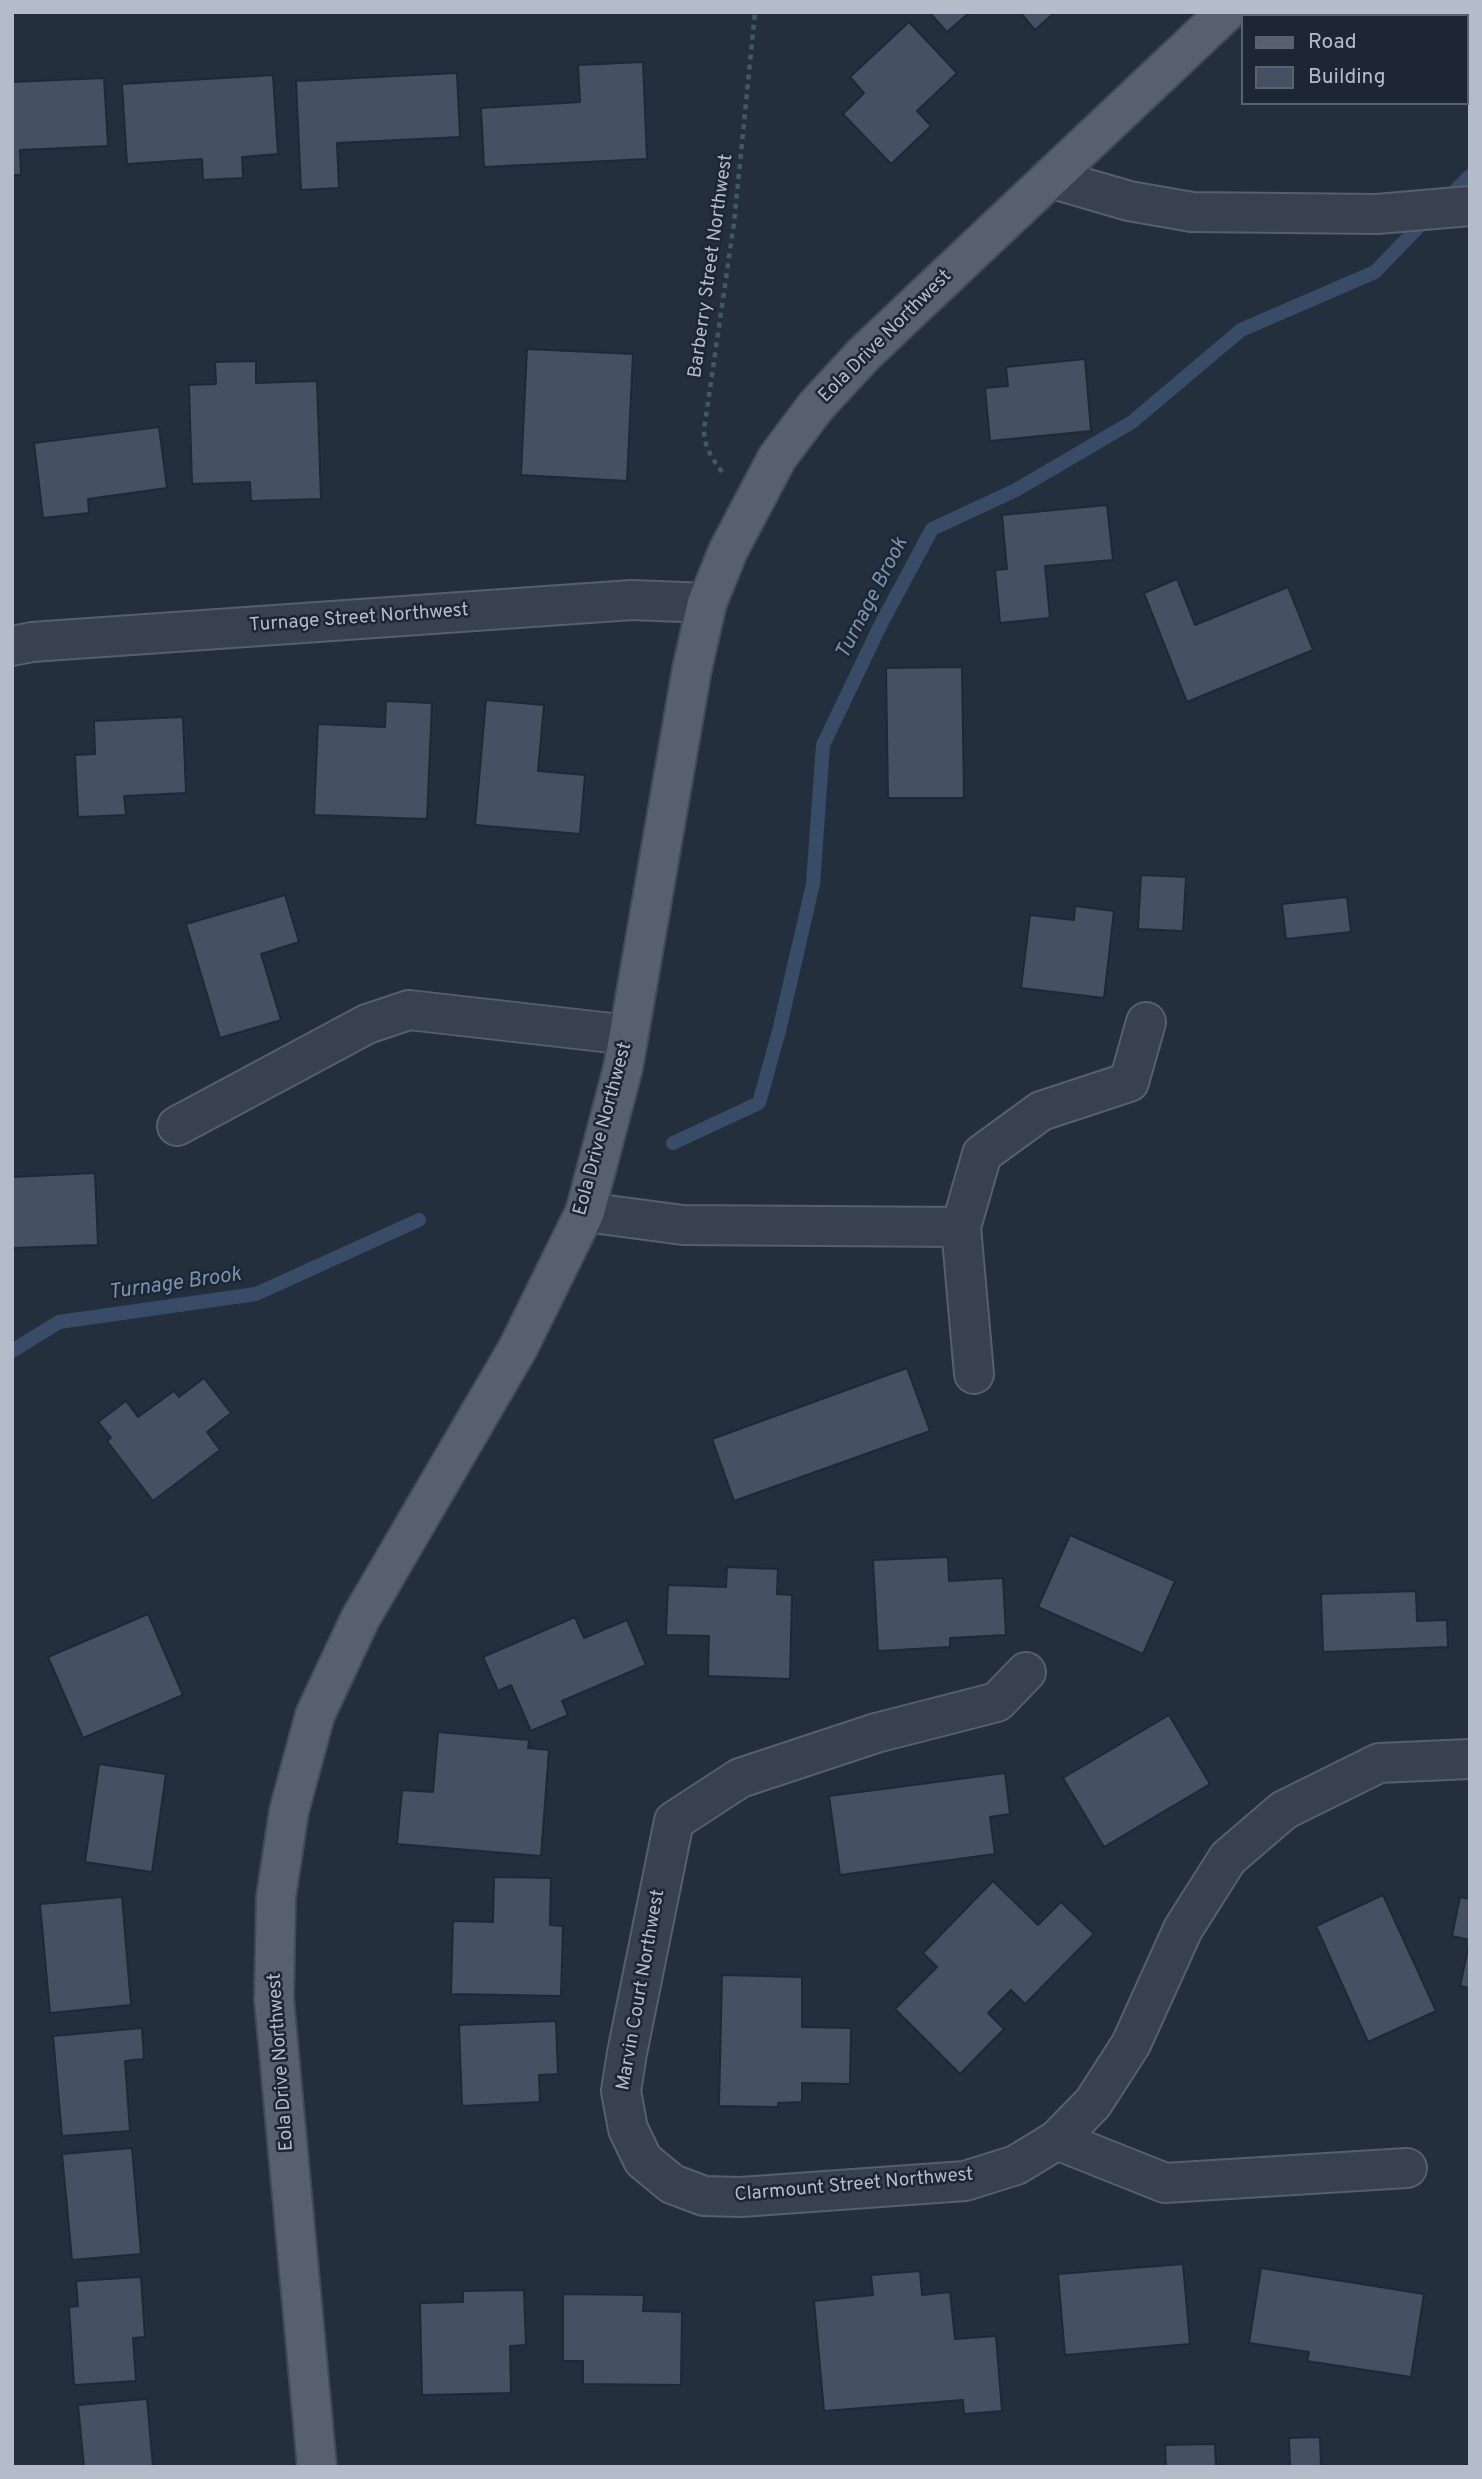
<!DOCTYPE html>
<style>
body{margin:0}
#map{position:relative;width:1482px;height:2479px;overflow:hidden;background:#242f3e;font-family:Overpass,sans-serif}
canvas{display:block}
.frame{position:absolute;inset:0;border:14px solid #b4bcc9;pointer-events:none}
.legend{position:absolute;left:1241px;top:14px;width:228px;height:91px;box-sizing:border-box;background:#1d2633;border:2px solid #59626f;margin:0;padding:9px 12px;list-style:none;font-size:21px;color:#b4bcc9}
.legend li{display:flex;align-items:center;gap:14px;height:35px}
.legend b{width:35px;border:2px solid #59626f}
</style>
<div id="map">
<canvas width="1482" height="2479"></canvas>
<div class="frame"></div>
<ul class="legend">
<li><b style="height:9px;background:#56606e"></b>Road</li>
<li><b style="height:19px;background:#455162"></b>Building</li>
</ul>
</div>
<script>
const ctx = document.querySelector('canvas').getContext('2d');
ctx.lineJoin = 'round';
function trace(path, color, width, dash) { ctx.strokeStyle = color; ctx.lineWidth = width; ctx.lineCap = dash ? 'butt' : 'round'; ctx.setLineDash(dash || []); ctx.stroke(path); }
function paint(path, color) { ctx.fillStyle = color; ctx.fill(path, 'evenodd'); }
function write(font, color, halo, rows, align = 'center') {
  ctx.font = font + ' Overpass,sans-serif'; ctx.lineWidth = 5; ctx.setLineDash([]); ctx.textBaseline = 'middle'; ctx.strokeStyle = halo; ctx.fillStyle = color; for (const [text, x, y, turn = 0] of rows) {
    ctx.save(); ctx.translate(x, y); ctx.rotate((+turn || 0) * Math.PI / 180); ctx.textAlign = isNaN(turn) ? turn : align; if (halo) ctx.strokeText(text, 0, 0); ctx.fillText(text, 0, 0); ctx.restore();
  }
}
trace(new Path2D(`
 M 1446,200 L 1470,176
 M 673,1143 L 759,1103 L 779,1031 L 813,884 L 823,745 L 882,622 L 932,529 L 1016,490 L 1132,422 L 1241,330 L 1375,272 L 1429,216
 M 12,1351 L 59,1322 L 256,1294 L 419,1220`), '#394c67', 14);
const building = new Path2D(`
 M 929,12 L 970,12 L 947,32 Z
 M 1020,12 L 1055,12 L 1035,30 Z
 M 909,22 L 957,73 L 917,111 L 931,126 L 891,164 L 843,114 L 864,93 L 850,77 Z
 M 643,62 L 647,159 L 484,167 L 481,108 L 580,102 L 578,65 Z
 M 457,73 L 460,137 L 337,143 L 339,188 L 301,190 L 296,81 Z
 M 273,75 L 278,154 L 242,157 L 243,178 L 203,180 L 202,159 L 127,164 L 122,84 Z
 M 104,78 L 108,146 L 20,150 L 21,175 L 12,175 L 12,82 Z
 M 527,349 L 633,354 L 627,481 L 521,475 Z
 M 1085,359 L 1091,431 L 990,441 L 985,388 L 1008,386 L 1006,367 Z
 M 256,361 L 256,383 L 317,381 L 321,499 L 251,501 L 250,482 L 192,484 L 189,385 L 216,384 L 215,362 Z
 M 159,427 L 167,488 L 88,499 L 89,513 L 43,518 L 34,443 Z
 M 1107,505 L 1113,560 L 1045,566 L 1050,618 L 1000,623 L 995,570 L 1007,569 L 1002,515 Z
 M 1177,579 L 1195,625 L 1288,587 L 1313,650 L 1187,702 L 1144,593 Z
 M 962,667 L 964,798 L 888,798 L 886,668 Z
 M 486,700 L 544,705 L 538,771 L 585,775 L 580,834 L 475,825 Z
 M 386,701 L 432,703 L 427,819 L 314,815 L 318,724 L 385,727 Z
 M 183,717 L 186,793 L 124,796 L 126,815 L 78,817 L 75,755 L 95,754 L 94,721 Z
 M 1141,875 L 1186,877 L 1183,931 L 1138,929 Z
 M 285,895 L 299,942 L 261,954 L 281,1020 L 220,1038 L 186,924 Z
 M 1347,897 L 1351,932 L 1286,939 L 1282,904 Z
 M 1075,906 L 1114,911 L 1104,998 L 1021,988 L 1030,915 L 1074,920 Z
 M 95,1173 L 98,1245 L 12,1248 L 12,1177 Z
 M 907,1368 L 930,1431 L 734,1501 L 712,1439 Z
 M 204,1378 L 231,1413 L 207,1432 L 220,1450 L 153,1501 L 107,1441 L 111,1438 L 98,1422 L 126,1401 L 138,1417 L 174,1391 L 179,1397 Z
 M 1070,1535 L 1175,1581 L 1143,1654 L 1038,1607 Z
 M 948,1557 L 949,1581 L 1003,1578 L 1006,1635 L 950,1638 L 950,1647 L 878,1651 L 873,1560 Z
 M 727,1567 L 778,1569 L 777,1594 L 792,1595 L 790,1679 L 708,1676 L 709,1636 L 666,1635 L 668,1585 L 726,1587 Z
 M 1416,1591 L 1417,1621 L 1447,1620 L 1448,1647 L 1323,1652 L 1321,1594 Z
 M 148,1614 L 183,1695 L 83,1738 L 48,1657 Z
 M 575,1617 L 584,1638 L 627,1620 L 646,1665 L 562,1701 L 568,1715 L 531,1731 L 511,1685 L 498,1691 L 483,1657 Z
 M 1169,1715 L 1210,1784 L 1104,1847 L 1063,1778 Z
 M 438,1732 L 529,1740 L 528,1748 L 549,1750 L 541,1856 L 397,1844 L 402,1790 L 433,1792 Z
 M 99,1764 L 166,1774 L 152,1872 L 85,1862 Z
 M 1005,1773 L 1010,1814 L 990,1817 L 995,1854 L 840,1875 L 829,1796 Z
 M 494,1877 L 551,1878 L 550,1925 L 563,1926 L 561,1996 L 451,1994 L 453,1921 L 493,1922 Z
 M 993,1881 L 1038,1925 L 1061,1902 L 1094,1934 L 1025,2004 L 1011,1990 L 988,2013 L 1004,2029 L 960,2074 L 895,2009 L 937,1967 L 923,1953 Z
 M 1383,1895 L 1436,2011 L 1368,2042 L 1316,1926 Z
 M 122,1897 L 131,2005 L 50,2013 L 40,1904 Z
 M 1460,1897 L 1470,1899 L 1470,1988 L 1460,1986 L 1470,1940 L 1452,1936 Z
 M 722,1975 L 802,1977 L 802,2027 L 851,2028 L 850,2084 L 802,2083 L 802,2102 L 778,2103 L 778,2107 L 719,2106 Z
 M 556,2021 L 558,2074 L 539,2075 L 540,2102 L 462,2106 L 459,2025 Z
 M 142,2028 L 144,2059 L 125,2061 L 130,2131 L 62,2136 L 53,2036 Z
 M 132,2148 L 141,2254 L 72,2260 L 62,2154 Z
 M 1183,2264 L 1190,2344 L 1065,2355 L 1058,2274 Z
 M 1261,2268 L 1424,2294 L 1411,2377 L 1307,2361 L 1309,2352 L 1249,2343 Z
 M 920,2271 L 922,2295 L 950,2292 L 955,2339 L 996,2336 L 1002,2411 L 964,2414 L 963,2400 L 824,2411 L 814,2301 L 873,2295 L 871,2275 Z
 M 141,2277 L 145,2337 L 133,2338 L 136,2381 L 74,2385 L 69,2307 L 78,2306 L 76,2281 Z
 M 524,2290 L 526,2345 L 510,2346 L 511,2393 L 422,2395 L 420,2303 L 463,2302 L 463,2291 Z
 M 563,2294 L 644,2295 L 643,2311 L 682,2312 L 681,2385 L 583,2384 L 583,2361 L 563,2361 Z
 M 147,2399 L 153,2467 L 84,2467 L 78,2405 Z
 M 1320,2437 L 1321,2467 L 1290,2467 L 1289,2438 Z
 M 1215,2444 L 1216,2467 L 1166,2467 L 1165,2445 Z`);
paint(building, '#455162');
trace(building, '#1f2835', 2);
const minor = new Path2D(`
 M 1050,178 L 1129,201 L 1192,212 L 1377,214 L 1470,206
 M 12,646 L 32,642 L 632,600 L 707,603
 M 177,1126 L 367,1024 L 409,1010 L 629,1035
 M 585,1212 L 683,1225 L 961,1227
 M 974,1374 L 961,1227 L 982,1154 L 1041,1111 L 1129,1082 L 1146,1022
 M 1026,1672 L 997,1702 L 876,1733 L 740,1778 L 674,1821 L 627,2053 L 621,2091 L 628,2129 L 643,2160 L 672,2184 L 704,2196 L 741,2197 L 965,2181 L 1016,2165 L 1057,2140 L 1093,2103 L 1131,2044 L 1183,1929 L 1228,1858 L 1284,1810 L 1379,1763 L 1470,1759
 M 1057,2140 L 1165,2183 L 1407,2168`);
const major = new Path2D(`
 M 317,2467 L 274,1999 L 276,1897 L 289,1811 L 315,1715 L 360,1619 L 518,1348 L 585,1212 L 623,1068 L 692,669 L 707,603 L 728,551 L 777,458 L 816,406 L 864,354 L 1226,12`);
trace(minor, '#565f6c', 42);
trace(major, '#414a57', 42);
trace(new Path2D(`
 M 722,472 C 712,458 704,447 704,430 L 734,223 L 755,12`), '#44595c', 4.5, [5, 5]);
trace(minor, '#38414e', 38);
trace(major, '#56606e', 38);
write('19px', '#b4bcc9', '#1d2633', [
 ["Barberry Street Northwest",712,266,-82],
 ["Eola Drive Northwest",886,337,-45],
 ["Turnage Street Northwest",359,619,-4],
 ["Eola Drive Northwest",604,1129,-75],
 ["Marvin Court Northwest",642,1990,-80],
 ["Eola Drive Northwest",282,2062,-94],
 ["Clarmount Street Northwest",854,2186,-5]
]);
write('italic 21px', '#7c92b1', '#1d2633', [
 ["Turnage Brook",873,599,-63],
 ["Turnage Brook",175,1285,-8]
]);
</script>
